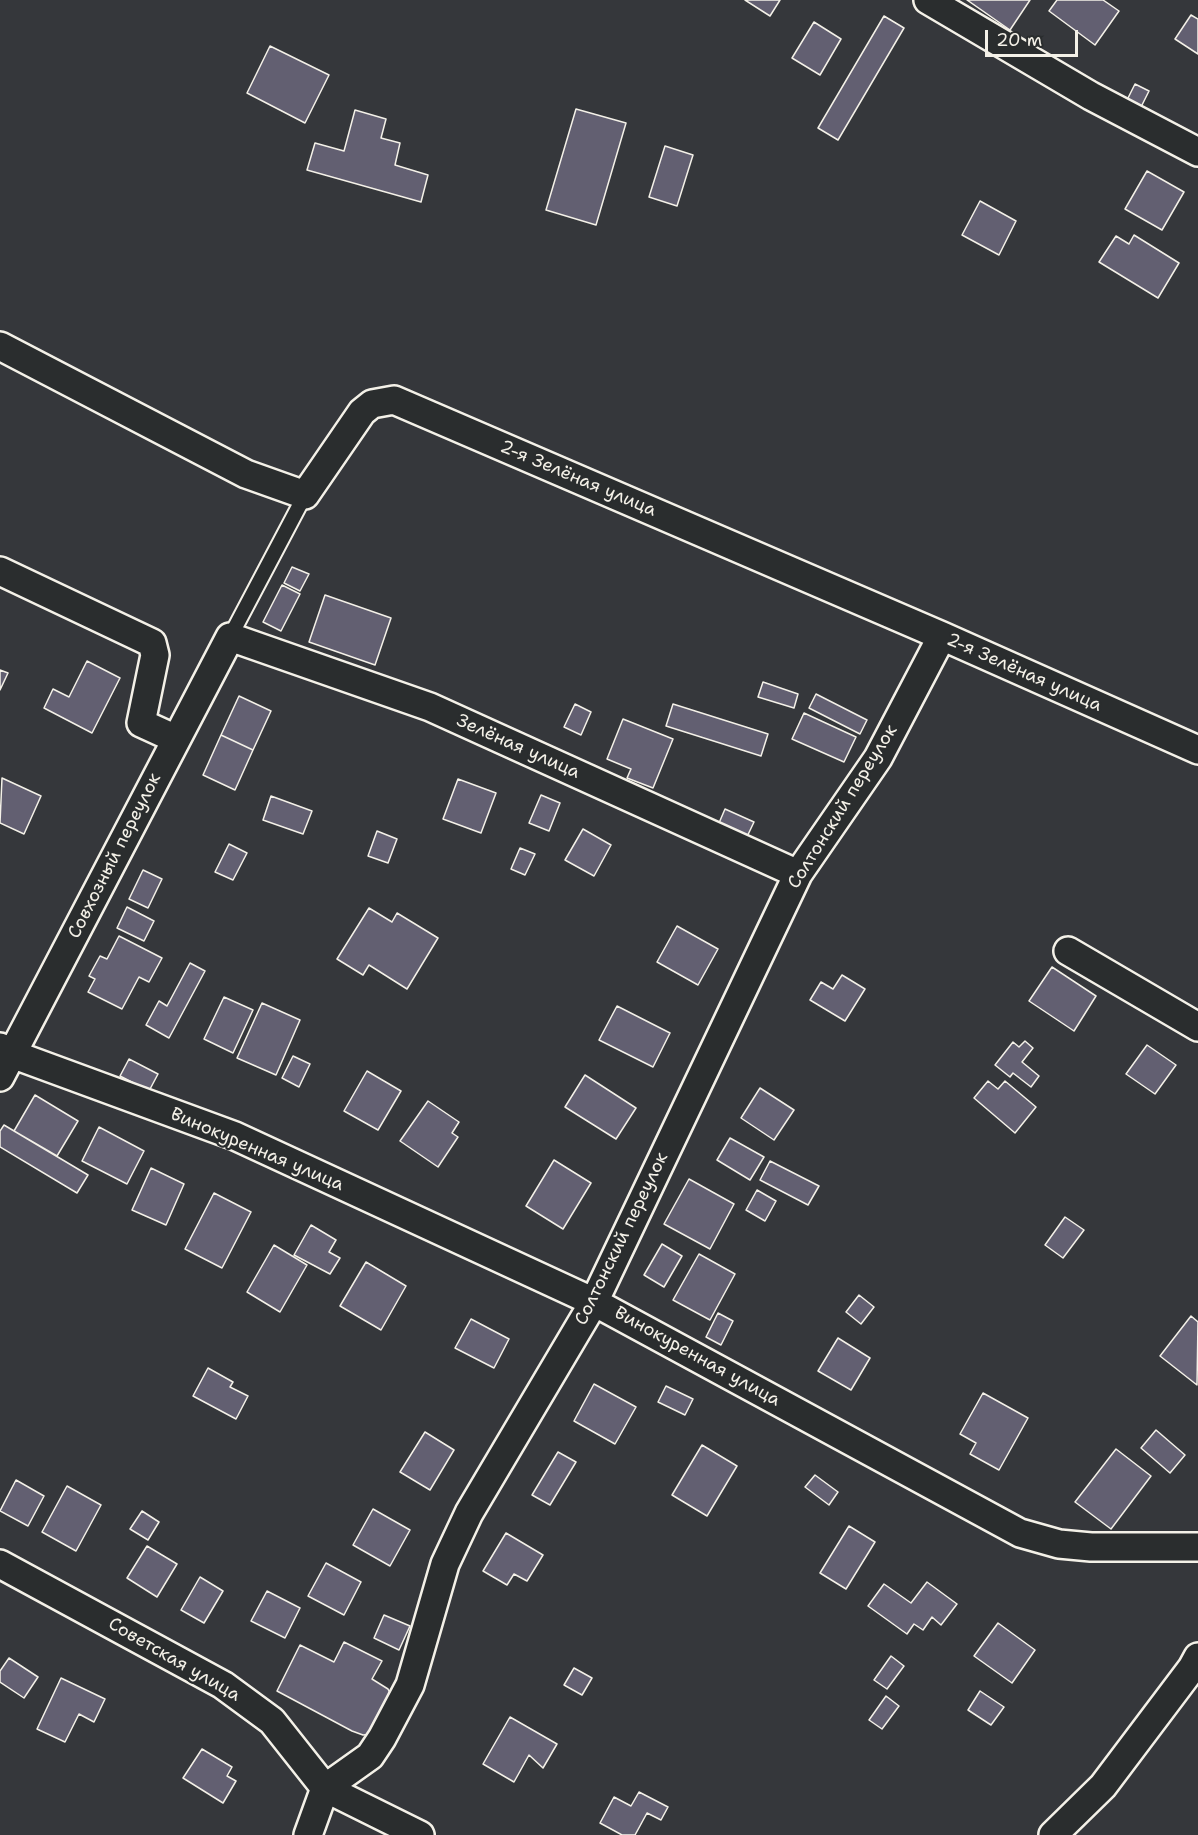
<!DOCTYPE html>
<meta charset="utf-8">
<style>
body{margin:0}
#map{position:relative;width:1198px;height:1835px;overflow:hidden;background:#35373b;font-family:"Shantell Sans",sans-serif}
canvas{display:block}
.scale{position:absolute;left:985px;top:30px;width:93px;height:27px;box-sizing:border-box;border:3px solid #f4f1e8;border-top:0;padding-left:8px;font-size:18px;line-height:21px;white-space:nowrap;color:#f4f1e8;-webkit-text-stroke:4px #2a2d2e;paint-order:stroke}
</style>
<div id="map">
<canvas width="1198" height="1835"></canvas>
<div class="scale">20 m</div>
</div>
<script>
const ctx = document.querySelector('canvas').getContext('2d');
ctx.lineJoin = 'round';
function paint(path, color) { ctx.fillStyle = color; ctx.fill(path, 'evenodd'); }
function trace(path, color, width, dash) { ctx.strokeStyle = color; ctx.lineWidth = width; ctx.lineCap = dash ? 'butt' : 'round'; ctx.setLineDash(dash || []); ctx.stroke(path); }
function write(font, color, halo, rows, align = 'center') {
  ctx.font = font + ' "Shantell Sans",sans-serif'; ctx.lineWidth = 4.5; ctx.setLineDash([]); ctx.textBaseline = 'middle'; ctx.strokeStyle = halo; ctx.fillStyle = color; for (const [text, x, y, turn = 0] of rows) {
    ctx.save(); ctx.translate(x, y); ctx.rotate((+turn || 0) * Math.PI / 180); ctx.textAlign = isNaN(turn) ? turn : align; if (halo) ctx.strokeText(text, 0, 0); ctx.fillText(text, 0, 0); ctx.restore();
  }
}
const building = new Path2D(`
 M 745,0 L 780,0 L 770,16 Z
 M 967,0 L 1030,0 L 1010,30 Z
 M 1057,0 L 1103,0 L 1119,11 L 1095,45 L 1049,11 Z
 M 1191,15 L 1198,19 L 1198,54 L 1175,39 Z
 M 884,16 L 904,28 L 838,140 L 818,128 Z
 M 814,22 L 841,39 L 820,75 L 792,58 Z
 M 270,46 L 329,75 L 305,123 L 247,93 Z
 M 1135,84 L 1149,91 L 1138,113 L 1124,106 Z
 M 576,109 L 626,123 L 596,225 L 546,210 Z
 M 355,110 L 386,119 L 381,138 L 400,143 L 395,165 L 428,175 L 421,202 L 307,170 L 315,143 L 344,151 Z
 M 665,146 L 693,155 L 677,206 L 649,197 Z
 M 1147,171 L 1184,192 L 1162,230 L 1125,209 Z
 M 980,201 L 1016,221 L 999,255 L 962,235 Z
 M 1134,235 L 1179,263 L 1158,298 L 1099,262 L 1116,236 L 1129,244 Z
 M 292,567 L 309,574 L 300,591 L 284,583 Z
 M 282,585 L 300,594 L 281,631 L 263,622 Z
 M 325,595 L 391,618 L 375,665 L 309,642 Z
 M 87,661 L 120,678 L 92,733 L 44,708 L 53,689 L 69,697 Z
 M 0,670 L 8,673 L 0,690 Z
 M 763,682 L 798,694 L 794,708 L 758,697 Z
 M 816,694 L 867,720 L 860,734 L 809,708 Z
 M 239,696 L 271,711 L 253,750 L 221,735 Z
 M 575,704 L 591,712 L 581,735 L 564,727 Z
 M 673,704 L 768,734 L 761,756 L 666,726 Z
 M 804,713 L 856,737 L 844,762 L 792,739 Z
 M 623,719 L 673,739 L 653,788 L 627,778 L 631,769 L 607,759 Z
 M 221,735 L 253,750 L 235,790 L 203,775 Z
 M 2,778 L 41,796 L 24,834 L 0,823 Z
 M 458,779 L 496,793 L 481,833 L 443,819 Z
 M 541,795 L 560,803 L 549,831 L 529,823 Z
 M 271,796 L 312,811 L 303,834 L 263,820 Z
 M 725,809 L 754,822 L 744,843 L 716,830 Z
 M 583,829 L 611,845 L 594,876 L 565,860 Z
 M 377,831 L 397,839 L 388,863 L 368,856 Z
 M 229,844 L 247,853 L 233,880 L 215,872 Z
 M 520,848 L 535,854 L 525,875 L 511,869 Z
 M 143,870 L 162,879 L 148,908 L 129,899 Z
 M 127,907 L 154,921 L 144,941 L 117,928 Z
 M 369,908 L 392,922 L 397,913 L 438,938 L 407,989 L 369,965 L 363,975 L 337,959 Z
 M 677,926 L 718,949 L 698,985 L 657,962 Z
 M 119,936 L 162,958 L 149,982 L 139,977 L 122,1009 L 88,992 L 95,979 L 89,976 L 100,956 L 107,959 Z
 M 190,963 L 205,971 L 169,1038 L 146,1025 L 159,1001 L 167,1006 Z
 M 1052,967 L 1096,996 L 1074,1031 L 1029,1001 Z
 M 842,975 L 865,989 L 845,1021 L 810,1000 L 821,982 L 833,989 Z
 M 224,997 L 253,1010 L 233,1053 L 204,1039 Z
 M 262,1003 L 300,1020 L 276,1075 L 237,1058 Z
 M 617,1006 L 670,1033 L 653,1067 L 599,1040 Z
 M 1025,1041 L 1033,1048 L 1022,1062 L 1039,1076 L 1031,1087 L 1013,1073 L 1010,1077 L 995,1065 L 1013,1042 L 1019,1047 Z
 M 1147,1045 L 1176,1065 L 1155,1094 L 1126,1074 Z
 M 293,1056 L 310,1064 L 299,1087 L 282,1078 Z
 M 129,1059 L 158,1074 L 149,1091 L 120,1076 Z
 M 367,1071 L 401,1091 L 378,1130 L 344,1111 Z
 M 585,1075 L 636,1108 L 616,1139 L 565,1107 Z
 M 988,1081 L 998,1089 L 1005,1081 L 1036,1107 L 1015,1133 L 974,1098 Z
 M 760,1088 L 794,1110 L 774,1140 L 741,1118 Z
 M 35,1095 L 78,1121 L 57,1156 L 14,1131 Z
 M 428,1101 L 459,1122 L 452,1133 L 458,1137 L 438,1167 L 400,1141 Z
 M 4,1125 L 88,1175 L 77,1193 L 0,1147 L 0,1131 Z
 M 99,1127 L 144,1151 L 127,1184 L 82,1161 Z
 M 730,1138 L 764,1157 L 750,1180 L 717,1160 Z
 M 554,1160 L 591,1183 L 563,1229 L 526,1206 Z
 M 770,1161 L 819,1186 L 808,1205 L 760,1180 Z
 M 151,1168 L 184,1184 L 166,1225 L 132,1210 Z
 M 689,1179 L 734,1204 L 710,1249 L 664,1224 Z
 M 757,1190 L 776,1201 L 765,1221 L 746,1210 Z
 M 214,1193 L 251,1212 L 222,1268 L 185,1249 Z
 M 1065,1217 L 1084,1230 L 1063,1258 L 1045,1245 Z
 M 311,1225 L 336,1240 L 329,1252 L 340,1258 L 330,1274 L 294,1255 Z
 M 662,1244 L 682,1256 L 664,1287 L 644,1275 Z
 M 274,1245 L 307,1265 L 280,1312 L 247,1292 Z
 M 699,1254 L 735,1274 L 710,1320 L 673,1300 Z
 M 366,1262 L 406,1286 L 381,1330 L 340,1306 Z
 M 859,1295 L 874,1307 L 861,1324 L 846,1312 Z
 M 718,1313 L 733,1321 L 721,1345 L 706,1337 Z
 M 1191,1316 L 1198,1322 L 1197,1385 L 1160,1356 Z
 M 471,1319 L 509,1339 L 494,1368 L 455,1348 Z
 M 838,1338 L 870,1358 L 851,1390 L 818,1371 Z
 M 208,1368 L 233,1382 L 230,1387 L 248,1396 L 236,1419 L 193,1396 Z
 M 594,1384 L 636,1407 L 615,1444 L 574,1421 Z
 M 666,1386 L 693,1399 L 685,1415 L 658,1402 Z
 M 983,1393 L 1028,1418 L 999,1470 L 970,1454 L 976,1443 L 960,1434 Z
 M 1156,1430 L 1185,1455 L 1170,1473 L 1141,1448 Z
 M 425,1432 L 454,1450 L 430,1490 L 400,1472 Z
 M 702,1445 L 737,1466 L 707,1516 L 672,1495 Z
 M 1116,1449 L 1151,1476 L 1111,1529 L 1075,1502 Z
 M 558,1452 L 576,1462 L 550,1505 L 532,1495 Z
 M 815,1475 L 838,1492 L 829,1505 L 805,1487 Z
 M 16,1480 L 44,1496 L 28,1526 L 0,1511 Z
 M 67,1486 L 101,1505 L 76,1551 L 42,1532 Z
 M 373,1509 L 410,1530 L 390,1566 L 353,1545 Z
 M 142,1511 L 159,1522 L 148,1540 L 130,1529 Z
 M 849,1526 L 875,1542 L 846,1589 L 820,1573 Z
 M 506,1533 L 543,1555 L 527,1581 L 514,1574 L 507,1585 L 483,1571 Z
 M 147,1546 L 177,1564 L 157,1597 L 127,1578 Z
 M 326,1563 L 361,1582 L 344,1615 L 308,1596 Z
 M 200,1577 L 223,1591 L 204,1623 L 181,1610 Z
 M 927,1582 L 957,1604 L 941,1625 L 932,1617 L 923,1630 L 914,1624 L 907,1634 L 868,1606 L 884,1584 L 911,1603 Z
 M 267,1591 L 300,1608 L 285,1638 L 251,1621 Z
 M 384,1615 L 410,1626 L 399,1650 L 374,1638 Z
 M 998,1623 L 1035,1650 L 1012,1683 L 974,1656 Z
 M 344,1642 L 382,1661 L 372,1679 L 388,1689 L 393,1699 L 374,1734 L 363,1735 L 352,1731 L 277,1691 L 300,1645 L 334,1662 Z
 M 891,1656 L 904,1666 L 887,1689 L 874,1680 Z
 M 9,1658 L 38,1677 L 24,1698 L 0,1682 L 0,1671 Z
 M 574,1668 L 592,1678 L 582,1695 L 564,1685 Z
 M 61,1678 L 105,1699 L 94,1722 L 79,1714 L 65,1742 L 37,1729 Z
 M 980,1691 L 1004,1707 L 991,1725 L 968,1710 Z
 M 886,1696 L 899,1706 L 882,1729 L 869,1720 Z
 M 510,1717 L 557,1744 L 543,1768 L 529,1755 L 514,1782 L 483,1764 Z
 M 202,1749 L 232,1767 L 227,1776 L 236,1781 L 223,1803 L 183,1778 Z
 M 639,1792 L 668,1807 L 661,1820 L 647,1813 L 635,1835 L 622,1835 L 600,1823 L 614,1797 L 631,1806 Z`);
paint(building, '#625f71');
trace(building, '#f4f1e8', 1.5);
const service = new Path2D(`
 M 230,637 L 305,495`);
const minor = new Path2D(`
 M 928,0 L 1091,96 L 1198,152
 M 0,346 L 246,474 L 305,495 L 362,412 L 372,404 L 394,400 L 942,636 L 1198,750
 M 0,571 L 152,643 L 155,655 L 141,723 L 176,739
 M 1068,951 L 1198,1027
 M 0,1047 L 12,1054 L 235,1136 L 594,1302 L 1020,1533 L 1059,1544 L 1091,1547 L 1198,1547
 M 0,1077 L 230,637 L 430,707 L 798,874
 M 0,1564 L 223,1685 L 272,1721 L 325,1788 L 420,1835
 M 308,1835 L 325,1788 L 370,1756 L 382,1738 L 410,1685 L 445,1564 L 469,1513 L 594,1302 L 798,874 L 878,758 L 942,636
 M 1053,1835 L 1103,1786 L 1192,1668 L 1198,1657`);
trace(service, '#f4f1e8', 18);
trace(minor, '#f4f1e8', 32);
trace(service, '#2a2d2e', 14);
trace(minor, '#2a2d2e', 27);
write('18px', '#f4f1e8', '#2a2d2e', [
 ["2-я Зелёная улица",578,479,23],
 ["2-я Зелёная улица",1024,673,24],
 ["Зелёная улица",518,747,24],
 ["Солтонский переулок",843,807,-58],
 ["Совхозный переулок",115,856,-63],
 ["Винокуренная улица",257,1150,23],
 ["Солтонский переулок",622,1239,-64],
 ["Винокуренная улица",697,1357,29],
 ["Советская улица",174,1660,30]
]);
</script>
